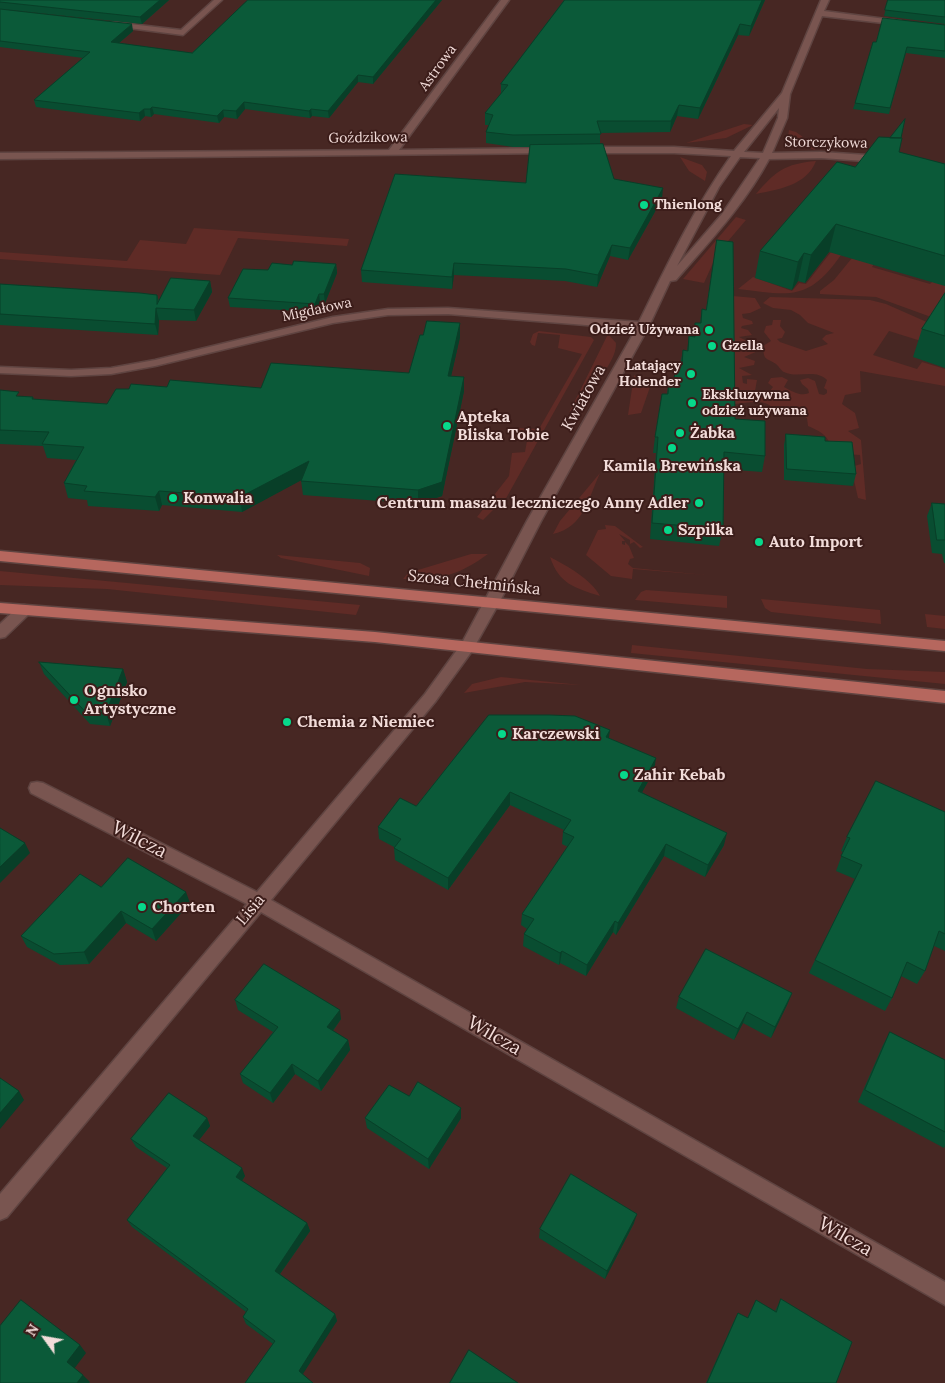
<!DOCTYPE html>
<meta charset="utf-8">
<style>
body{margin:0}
#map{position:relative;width:945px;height:1383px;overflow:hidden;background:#472723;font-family:Lora,serif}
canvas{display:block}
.north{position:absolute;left:20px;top:1313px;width:50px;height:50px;-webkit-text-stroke:4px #3c1d1a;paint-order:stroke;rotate:302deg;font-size:14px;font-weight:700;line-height:20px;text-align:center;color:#f2dcd9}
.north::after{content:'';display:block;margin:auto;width:18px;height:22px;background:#f2dcd9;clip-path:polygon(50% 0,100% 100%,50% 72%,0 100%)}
</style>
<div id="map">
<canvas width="945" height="1383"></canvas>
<div class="north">N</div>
</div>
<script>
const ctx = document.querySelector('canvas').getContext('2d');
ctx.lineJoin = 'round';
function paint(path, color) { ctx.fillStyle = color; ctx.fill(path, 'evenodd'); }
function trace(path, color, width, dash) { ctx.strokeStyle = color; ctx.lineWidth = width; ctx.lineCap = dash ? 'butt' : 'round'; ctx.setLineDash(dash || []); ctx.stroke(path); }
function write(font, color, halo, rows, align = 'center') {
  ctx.font = font + ' Lora,serif'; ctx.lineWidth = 4; ctx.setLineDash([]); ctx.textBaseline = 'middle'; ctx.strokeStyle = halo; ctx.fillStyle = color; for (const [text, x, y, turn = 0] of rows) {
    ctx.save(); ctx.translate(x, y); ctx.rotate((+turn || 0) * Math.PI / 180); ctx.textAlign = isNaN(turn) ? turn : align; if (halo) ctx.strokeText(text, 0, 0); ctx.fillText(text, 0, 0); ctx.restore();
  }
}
paint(new Path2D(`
 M 744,124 L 753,125 L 726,138 L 686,143 Z
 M 789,130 L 796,132 L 815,146 L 815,150 L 792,142 L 788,136 Z
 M 680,157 L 702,165 L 707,172 L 705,181 L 689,171 Z
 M 816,161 C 806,186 779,189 756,194 C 776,171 784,164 816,161 Z
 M 736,217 L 746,220 L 717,254 L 704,283 L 683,279 Z
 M 194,228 L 349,239 L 347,246 L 238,238 L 220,275 L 0,259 L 0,252 L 127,261 L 140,240 L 186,244 Z
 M 831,252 L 841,255 C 808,302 790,295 738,289 L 753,277 L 792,291 L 799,283 L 806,284 Z
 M 852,258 L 874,264 L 872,267 L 930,284 L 933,281 L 945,284 L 945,318 L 931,317 L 876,297 L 820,294 L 820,291 L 834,280 Z
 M 722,295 L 755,298 L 761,308 L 750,313 L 742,314 L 743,318 L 752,321 L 753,324 L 742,326 L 741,328 L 748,330 L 752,335 L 739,337 L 751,343 L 758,351 L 744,357 L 755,361 L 754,365 L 739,368 L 752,375 L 742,376 L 743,383 L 747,384 L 747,379 L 757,380 L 755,391 L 769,392 L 773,387 L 768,383 L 771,378 L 782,377 L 788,380 L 784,387 C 792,391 800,397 809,393 L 808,389 L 802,384 L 800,380 L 808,378 L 815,381 L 819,394 L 824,395 L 827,393 L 827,390 L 824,388 L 827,380 C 815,368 798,379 784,372 C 781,371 779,366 776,364 C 765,357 764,361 763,346 L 771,341 L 764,332 L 766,326 L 772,325 L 773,320 L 781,320 L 780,326 L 785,332 L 782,338 L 777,339 L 780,342 L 806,351 L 828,344 L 822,339 L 826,335 L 834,333 L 808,323 L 800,315 L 791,310 L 773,308 L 763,303 L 770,297 L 870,300 L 886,304 L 929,323 L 921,341 L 889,331 L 873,355 L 917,369 L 922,362 L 945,369 L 945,386 L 860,371 L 861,392 L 845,395 L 842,404 L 855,413 L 859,428 L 848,431 L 861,440 L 866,500 L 858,498 L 851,467 L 861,464 L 860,455 L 832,453 C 829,436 824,433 808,426 L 807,418 L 792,411 L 775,410 C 765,398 749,403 735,404 Z
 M 539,331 L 591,337 L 594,340 L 504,502 L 495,508 L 483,520 L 477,517 L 509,476 L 512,453 L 525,452 L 528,435 L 516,434 L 517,428 L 539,429 L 582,354 L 558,348 L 560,335 L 538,333 L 535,346 L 532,345 L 530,342 L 533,334 Z
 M 608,334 L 616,343 C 617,365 583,396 569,413 Z
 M 634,375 L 650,387 L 641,413 L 628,415 Z
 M 600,473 C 588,499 584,527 553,534 L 560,521 Z
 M 605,525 L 615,526 L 643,547 L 640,548 L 634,542 L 630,544 L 630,540 L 619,534 L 625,541 L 622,541 L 622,544 L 625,545 L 625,542 L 629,546 L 634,558 L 630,559 L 628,564 L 633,568 L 706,575 L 633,569 L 632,579 L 611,576 L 586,555 L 598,530 L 606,529 Z
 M 471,554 L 488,554 C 459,575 439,581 403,579 L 408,573 Z
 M 277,555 L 360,563 L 370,568 L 369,576 L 281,558 Z
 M 550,557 C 567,566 591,579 600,596 C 575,588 559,584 550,557 Z
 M 0,571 L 360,605 L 356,615 L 107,589 L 0,585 Z
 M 646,590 L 727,596 L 727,608 L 635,600 L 641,592 Z
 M 761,599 L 880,610 L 881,624 L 771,612 L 765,608 Z
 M 925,614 L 945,616 L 945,629 L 927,627 Z
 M 632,645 L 867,669 L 945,672 L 945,684 L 631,653 Z
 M 501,677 L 581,685 L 525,682 L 464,693 L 472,684 Z`), '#5f2b26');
const minor = new Path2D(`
 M 214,0 L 222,0 L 183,35 L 113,26 L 109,24 L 113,22 L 181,30 Z
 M 501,0 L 509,0 L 399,150 L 549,148 L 552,149 L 552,153 L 0,159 L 0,153 L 389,150 Z
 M 821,0 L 829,0 L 824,11 L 901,21 L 905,23 L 901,25 L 822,16 L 790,94 L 787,118 L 772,153 L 821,152 L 881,156 L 886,159 L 881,162 L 821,158 L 769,159 C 745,204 709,242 676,280 L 670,281 L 649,326 L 541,521 L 499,603 L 472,651 L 435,702 L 271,900 L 945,1282 L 945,1305 L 261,912 L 7,1217 L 0,1220 L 0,1194 L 247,904 L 31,793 L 29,788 L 31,783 L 37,782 L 43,783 L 257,892 L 425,694 L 462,643 L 527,521 L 636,329 L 448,314 L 388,315 L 333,323 L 155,366 L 111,374 L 71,376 L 0,373 L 0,367 L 71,370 L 111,368 L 155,360 L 333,317 L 388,309 L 448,308 L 639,322 C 667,265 694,208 731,156 L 674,153 L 584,153 L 579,150 L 584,147 L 674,147 L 734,151 L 782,93 ZM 779,108 L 778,118 L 763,153 L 744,152 ZM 740,157 L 760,158 L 722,214 L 677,266 L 719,187 Z
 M 24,605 L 29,606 L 31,610 L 29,614 L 5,637 L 0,638 L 0,624 L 19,606 Z`);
const major = new Path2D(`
 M 0,551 L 945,641 L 945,651 L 0,561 Z
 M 0,603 L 375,632 L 945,691 L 945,703 L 375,642 L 0,613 Z`);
trace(minor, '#5f4441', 3);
trace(major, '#5f4441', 3);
paint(minor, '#795550');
paint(major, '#b6675e');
paint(new Path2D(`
 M 0,0 L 169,0 L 142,24 L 0,9 Z
 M 248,0 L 442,0 L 373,84 L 358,82 L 329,118 L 312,116 L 310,118 L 245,109 L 237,119 L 224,117 L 219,123 L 154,114 L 151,117 L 145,116 L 140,121 L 36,107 L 34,100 L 83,58 L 0,47 L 0,9 L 133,31 L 119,43 L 192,53 Z
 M 564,0 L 765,0 L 749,36 L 738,35 L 698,119 L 677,116 L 670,132 L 600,133 L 600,144 L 614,179 L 662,199 L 628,260 L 610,256 L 597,287 L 565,281 L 454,275 L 452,289 L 362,282 L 361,270 L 526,183 L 530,147 L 513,147 L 486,143 L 486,132 L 489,125 L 485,125 L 485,113 L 501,94 L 501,84 Z
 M 888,0 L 945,0 L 945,24 L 884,16 Z
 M 945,25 L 945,58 L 906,53 L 889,114 L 853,109 L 855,103 L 876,42 Z
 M 901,138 L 899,152 L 945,164 L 945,286 L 829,252 L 805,283 L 798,281 L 792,290 L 755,278 L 760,251 L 855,167 Z
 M 336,264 L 337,273 L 325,303 L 320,302 L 316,312 L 230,307 L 228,298 L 268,270 L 292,265 Z
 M 210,281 L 212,292 L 196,321 L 159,320 L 158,335 L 0,325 L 0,284 L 157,295 L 159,301 Z
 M 945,293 L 945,368 L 913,357 L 922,329 Z
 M 702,309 L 735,419 L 765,456 L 762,472 L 724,469 L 723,529 L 719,546 L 650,539 L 656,453 L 653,453 L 655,437 L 667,394 L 669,379 L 674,379 L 680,365 L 683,350 L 687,351 L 689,336 L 693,337 L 695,323 L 700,323 Z
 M 460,337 L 451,376 L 464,391 L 442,496 L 418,504 L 303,495 L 301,480 L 242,512 L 162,505 L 159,511 L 88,506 L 87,500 L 68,498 L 64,483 L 76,460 L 47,458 L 43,446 L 0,444 L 0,390 L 20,397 L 33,397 L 34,399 L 107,404 L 129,389 L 167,387 L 261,388 L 409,373 Z
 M 786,434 L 856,474 L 853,486 L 784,480 L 784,445 Z
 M 932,503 L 945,504 L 945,563 L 944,563 L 942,554 L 932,553 L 927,516 Z
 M 39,662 L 123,669 L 127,682 L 110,726 L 90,724 L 44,674 Z
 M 610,730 L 608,738 L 654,771 L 642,792 L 724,845 L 705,877 L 664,856 L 616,935 L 613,932 L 586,976 L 560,963 L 559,965 L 523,946 L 524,934 L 527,929 L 521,925 L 522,914 L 568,847 L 562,844 L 563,832 L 564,830 L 510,805 L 448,890 L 395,860 L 394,848 L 394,847 L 379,839 L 378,827 L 416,806 Z
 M 945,812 L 945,951 L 934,946 L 925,971 L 917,984 L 901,976 L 892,998 L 885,1011 L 809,973 L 815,960 L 855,879 L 836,871 L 843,852 L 841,851 L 847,837 Z
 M 101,887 L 190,903 L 156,941 L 126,923 L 89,964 L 60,965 L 27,947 L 21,936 Z
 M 792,993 L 787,1005 L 771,1038 L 743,1023 L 734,1040 L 676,1008 L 679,997 Z
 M 235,1000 L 341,1019 L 333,1031 L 348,1040 L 350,1050 L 321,1091 L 295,1074 L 273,1103 L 243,1083 L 240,1074 L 273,1032 L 238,1010 Z
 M 890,1032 L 945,1060 L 945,1146 L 944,1148 L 858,1102 L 883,1045 Z
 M 409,1096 L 461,1108 L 461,1118 L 429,1169 L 367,1128 L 365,1118 Z
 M 207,1118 L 210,1126 L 199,1140 L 245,1176 L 242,1181 L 307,1223 L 310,1231 L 280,1274 L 335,1314 L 337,1321 L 245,1383 L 273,1344 L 246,1324 L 243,1317 L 246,1312 L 132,1227 L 127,1220 L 167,1168 L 136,1147 L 131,1139 Z
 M 634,1223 L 605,1279 L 539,1238 L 540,1229 Z
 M 781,1299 L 836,1383 L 706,1383 L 734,1321 L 738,1313 L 747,1318 L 756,1300 L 775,1311 Z`), '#094d31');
paint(new Path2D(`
 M 160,0 L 169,0 L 142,24 L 140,17 Z
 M 436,0 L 442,0 L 373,84 L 373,77 Z
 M 762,0 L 765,0 L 749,36 L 751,26 Z
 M 132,24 L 133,31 L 112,49 L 111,42 Z
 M 740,24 L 738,35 L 698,119 L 700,108 Z
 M 358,75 L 358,82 L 329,118 L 328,111 Z
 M 244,102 L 245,109 L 237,119 L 236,111 Z
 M 679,105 L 677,116 L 670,132 L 671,121 Z
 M 152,107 L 154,114 L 151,117 L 150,109 Z
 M 144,109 L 145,116 L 140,121 L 139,113 Z
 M 311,109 L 312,116 L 310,118 L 309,111 Z
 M 223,110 L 224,117 L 219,123 L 217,116 Z
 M 663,188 L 662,199 L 628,260 L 630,248 Z
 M 836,224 L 829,252 L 805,283 L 811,255 Z
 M 612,245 L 610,256 L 597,287 L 598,275 Z
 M 804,253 L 798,281 L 792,290 L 798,262 Z
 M 454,263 L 454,275 L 452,289 L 452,277 Z
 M 336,264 L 337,273 L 325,303 L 324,294 Z
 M 210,281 L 212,292 L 196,321 L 194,310 Z
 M 319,294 L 320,302 L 316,312 L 315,304 Z
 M 156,308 L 159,320 L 158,335 L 155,324 Z
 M 460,323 L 460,337 L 448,390 L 448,376 Z
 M 464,377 L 464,391 L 442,496 L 418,504 L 418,490 Z
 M 309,461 L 311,475 L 242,512 L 240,497 Z
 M 159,491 L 162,505 L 159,511 L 155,497 Z
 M 123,669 L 127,682 L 110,726 L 106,713 Z
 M 610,730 L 608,743 L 606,737 Z
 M 656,758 L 654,771 L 636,803 L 638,791 Z
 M 510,792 L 510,805 L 448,890 L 448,878 Z
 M 727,833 L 724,845 L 705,877 L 708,865 Z
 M 25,843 L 30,853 L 0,883 L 0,867 Z
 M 666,844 L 664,856 L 616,935 L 618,923 Z
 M 186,892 L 190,903 L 156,941 L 152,929 Z
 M 121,911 L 126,923 L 89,964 L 84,952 Z
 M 615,921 L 613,932 L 586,976 L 587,965 Z
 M 562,951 L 560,963 L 559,965 L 560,953 Z
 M 792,993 L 787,1005 L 771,1038 L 775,1027 Z
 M 340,1010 L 341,1019 L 328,1037 L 327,1027 Z
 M 747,1012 L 743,1023 L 734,1040 L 738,1029 Z
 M 348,1040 L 350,1050 L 321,1091 L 318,1081 Z
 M 292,1064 L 295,1074 L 273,1103 L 270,1093 Z
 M 19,1091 L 24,1100 L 0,1129 L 0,1113 Z
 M 461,1108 L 461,1118 L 429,1169 L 428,1159 Z
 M 207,1118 L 210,1126 L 196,1144 L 193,1136 Z
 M 242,1168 L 245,1176 L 239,1185 L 236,1177 Z
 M 637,1214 L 634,1223 L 605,1279 L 607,1271 Z
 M 307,1223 L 310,1231 L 277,1278 L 275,1271 Z
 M 335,1314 L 337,1321 L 301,1377 L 299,1371 Z
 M 80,1345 L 86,1353 L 74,1369 L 67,1362 Z
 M 83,1375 L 90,1382 L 89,1383 L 77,1383 Z`), '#083f28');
const building = new Path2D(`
 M 0,0 L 160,0 L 140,17 L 0,2 Z
 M 248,0 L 436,0 L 373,77 L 358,75 L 328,111 L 311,109 L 309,111 L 244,102 L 236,111 L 223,110 L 217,116 L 152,107 L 150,109 L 144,109 L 139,113 L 34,100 L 90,52 L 0,41 L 0,9 L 132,24 L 111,42 L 192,53 Z
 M 565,0 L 762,0 L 751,26 L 740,24 L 700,108 L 679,105 L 671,121 L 597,121 L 601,134 L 513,135 L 486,132 L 493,115 L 485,113 L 508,85 L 501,84 Z
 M 888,0 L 945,0 L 945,17 L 885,10 Z
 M 883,18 L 945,25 L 945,51 L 907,47 L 890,108 L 855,103 L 873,42 L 876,42 Z
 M 905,119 L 901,138 L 890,138 Z
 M 879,137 L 902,138 L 899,152 L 945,164 L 945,256 L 836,224 L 811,255 L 804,253 L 798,262 L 760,251 L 837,162 L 855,167 Z
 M 603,144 L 614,179 L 663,188 L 630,248 L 612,245 L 598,275 L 566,269 L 454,263 L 452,277 L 361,270 L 395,174 L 526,183 L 530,145 Z
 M 717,240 L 733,242 L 735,419 L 765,421 L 765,456 L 724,452 L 723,529 L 652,523 L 658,437 L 655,437 L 662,394 L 668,394 L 669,379 L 674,379 L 676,364 L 682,365 L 683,350 L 688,351 L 689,336 L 695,337 L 695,323 L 701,323 L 702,309 L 706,310 Z
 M 294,261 L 336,264 L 324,294 L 319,294 L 315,304 L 228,298 L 243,269 L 268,270 L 272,263 L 292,265 Z
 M 171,278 L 210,281 L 194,310 L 156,308 L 155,324 L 0,314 L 0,284 L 140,293 L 157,295 L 157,304 Z
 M 945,293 L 945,336 L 922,329 Z
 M 427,321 L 460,323 L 448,376 L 464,377 L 442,482 L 418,490 L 301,481 L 309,461 L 240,497 L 159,491 L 155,497 L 84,491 L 87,486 L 64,483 L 84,447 L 42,444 L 49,432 L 0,430 L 0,390 L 19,392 L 16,396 L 33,397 L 32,399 L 107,404 L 116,389 L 129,389 L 131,384 L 167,387 L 170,380 L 261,388 L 271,363 L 409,373 L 420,335 L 423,335 Z
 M 786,434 L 825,437 L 825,441 L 852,442 L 856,474 L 787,469 Z
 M 932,503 L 945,504 L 945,540 L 937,540 Z
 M 39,662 L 123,669 L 106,713 L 85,711 Z
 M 489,715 L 550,715 L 575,716 L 610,730 L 606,737 L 656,758 L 638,791 L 727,833 L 708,865 L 666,844 L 618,923 L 615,921 L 587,965 L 562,951 L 560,953 L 524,934 L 534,919 L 522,914 L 574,837 L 563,832 L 571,820 L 510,792 L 448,878 L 394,848 L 401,839 L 378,827 L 400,798 L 416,806 Z
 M 876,781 L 945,812 L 945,934 L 939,931 L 925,971 L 907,962 L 892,998 L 815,960 L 862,865 L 841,856 L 850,838 L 847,837 Z
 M 0,828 L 25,843 L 0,867 Z
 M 128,858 L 186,892 L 152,929 L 121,911 L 84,952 L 54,954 L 21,936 L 80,874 L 101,887 Z
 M 706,949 L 792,993 L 775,1027 L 747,1012 L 738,1029 L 679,997 Z
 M 264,964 L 340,1010 L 327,1027 L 348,1040 L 318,1081 L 292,1064 L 270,1093 L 240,1074 L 278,1027 L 235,1000 Z
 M 890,1032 L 945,1060 L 945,1132 L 865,1090 Z
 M 0,1078 L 19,1091 L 0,1113 Z
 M 418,1082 L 461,1108 L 428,1159 L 365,1118 L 389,1085 L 409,1096 Z
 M 169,1093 L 207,1118 L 193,1136 L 242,1168 L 236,1177 L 307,1223 L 275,1271 L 335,1314 L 299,1371 L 313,1383 L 245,1383 L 275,1341 L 243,1317 L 248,1309 L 127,1220 L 170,1165 L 131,1139 Z
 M 571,1174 L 637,1214 L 607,1271 L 540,1229 Z
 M 781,1299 L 852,1342 L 836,1383 L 707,1383 L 738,1313 L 748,1318 L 756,1300 L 776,1312 Z
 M 21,1300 L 80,1345 L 67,1362 L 83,1375 L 77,1383 L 0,1383 L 0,1326 Z
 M 469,1350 L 518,1383 L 450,1383 Z`);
paint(building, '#0b5a39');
trace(building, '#083f28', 1);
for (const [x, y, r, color] of [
 [644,205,5,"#07d98b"],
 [709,330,5,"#07d98b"],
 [712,346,5,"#07d98b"],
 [691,374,5,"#07d98b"],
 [692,403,5,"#07d98b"],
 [447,426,5,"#07d98b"],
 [680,433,5,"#07d98b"],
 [672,448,5,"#07d98b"],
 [173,498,5,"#07d98b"],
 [699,503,5,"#07d98b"],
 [668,530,5,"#07d98b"],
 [759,542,5,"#07d98b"],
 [74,700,5,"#07d98b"],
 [287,722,5,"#07d98b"],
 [502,734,5,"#07d98b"],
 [624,775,5,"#07d98b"],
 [142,907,5,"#07d98b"]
]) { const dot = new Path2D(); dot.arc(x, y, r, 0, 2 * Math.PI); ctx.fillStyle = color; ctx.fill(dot); trace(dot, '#3c1d1a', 2); }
write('14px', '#f2dcd9', '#3c1d1a', [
 ["Astrowa",438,68,-54],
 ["Goździkowa",368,138,-1],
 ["Storczykowa",826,143,1],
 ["Migdałowa",317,310,-12]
]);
write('bold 14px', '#f2dcd9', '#3c1d1a', [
 ["Thienlong",654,205],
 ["Odzież Używana",699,330,"right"],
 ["Gzella",722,346],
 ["Latający",681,366,"right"],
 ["Holender",681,382,"right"],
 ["Ekskluzywna",702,395],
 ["odzież używana",702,411]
], 'left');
write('16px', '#f2dcd9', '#3c1d1a', [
 ["Kwiatowa",584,398,-61],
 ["Szosa Chełmińska",474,583,6],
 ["Lisia",251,910,-50]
]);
write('bold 16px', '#f2dcd9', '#3c1d1a', [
 ["Apteka",457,417],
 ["Bliska Tobie",457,435],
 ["Żabka",690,433],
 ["Kamila Brewińska",672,466,"center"],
 ["Konwalia",183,498],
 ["Centrum masażu leczniczego Anny Adler",689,503,"right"],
 ["Szpilka",678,530],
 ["Auto Import",769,542],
 ["Ognisko",84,691],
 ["Artystyczne",84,709],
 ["Chemia z Niemiec",297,722],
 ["Karczewski",512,734],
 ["Zahir Kebab",634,775],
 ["Chorten",152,907]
], 'left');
write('19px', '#f2dcd9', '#3c1d1a', [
 ["Wilcza",139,840,27],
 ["Wilcza",494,1036,30],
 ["Wilcza",845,1237,30]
]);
</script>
